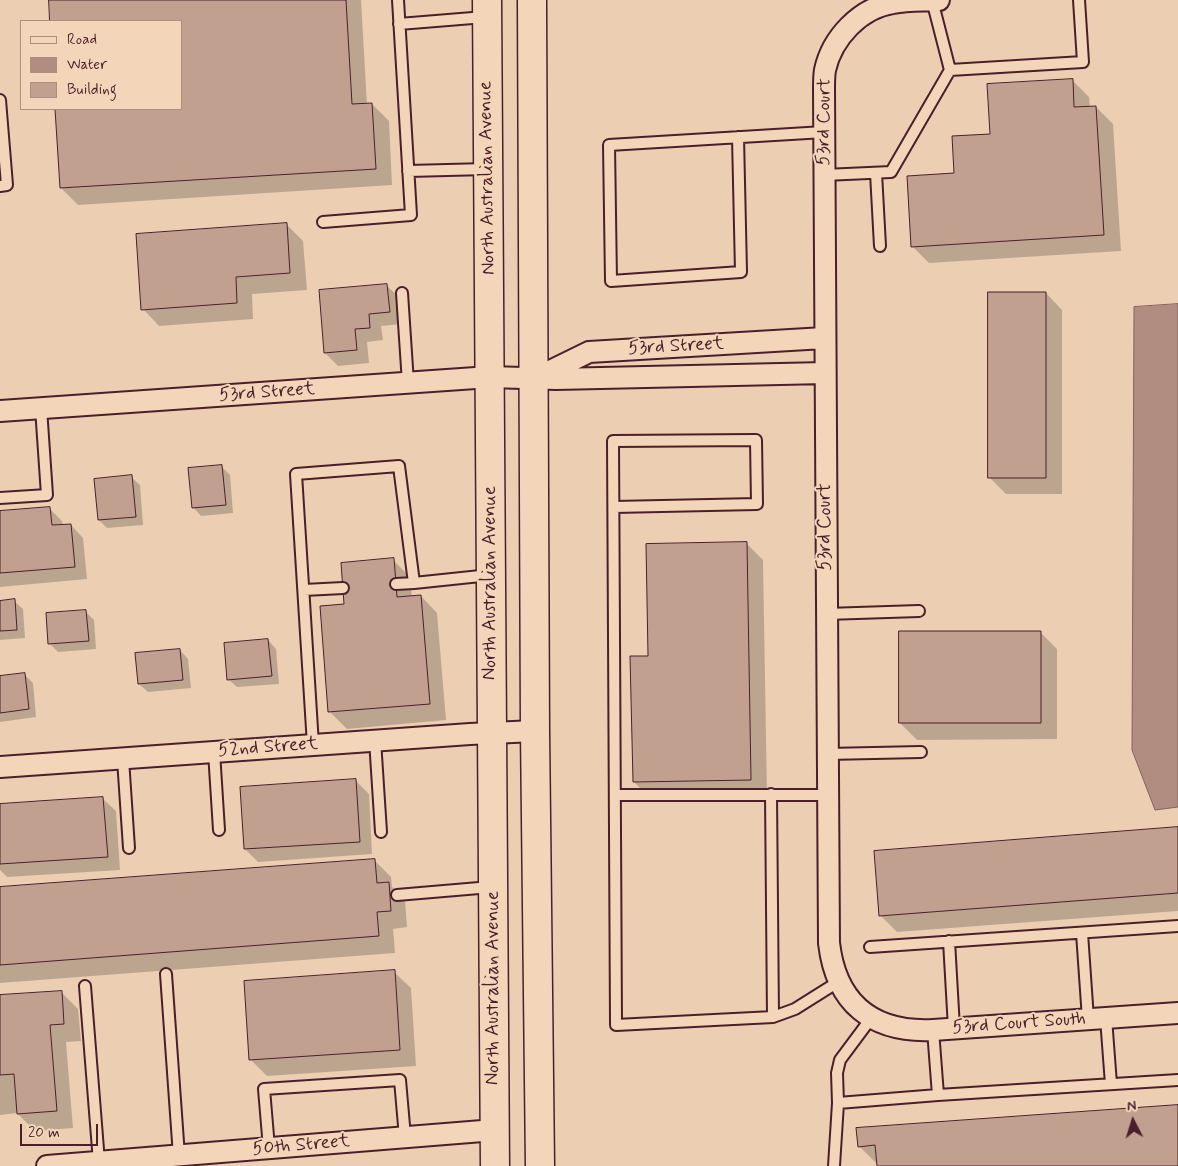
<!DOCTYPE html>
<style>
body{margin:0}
#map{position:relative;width:1178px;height:1166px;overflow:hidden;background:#eccfb3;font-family:Mynerve,sans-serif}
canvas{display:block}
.legend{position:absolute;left:20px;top:20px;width:162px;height:90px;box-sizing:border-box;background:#f3d6b9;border:1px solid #af8d80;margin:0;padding:6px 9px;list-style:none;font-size:15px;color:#4a1f2b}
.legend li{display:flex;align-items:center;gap:10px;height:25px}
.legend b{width:25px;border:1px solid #af8d80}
.north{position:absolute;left:1108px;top:1096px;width:50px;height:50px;-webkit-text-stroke:4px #f3d6b9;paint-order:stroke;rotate:355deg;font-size:14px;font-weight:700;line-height:20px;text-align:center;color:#4a1f2b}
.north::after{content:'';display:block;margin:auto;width:18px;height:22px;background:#4a1f2b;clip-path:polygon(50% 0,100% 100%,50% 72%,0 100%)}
.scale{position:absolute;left:20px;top:1124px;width:78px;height:22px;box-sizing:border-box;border:2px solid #4a1f2b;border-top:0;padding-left:6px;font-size:15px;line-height:18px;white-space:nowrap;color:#4a1f2b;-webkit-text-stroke:4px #f3d6b9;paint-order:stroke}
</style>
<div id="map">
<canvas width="1178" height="1166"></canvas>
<ul class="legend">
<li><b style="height:6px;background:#f3d6b9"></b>Road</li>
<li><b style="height:14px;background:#b08d80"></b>Water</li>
<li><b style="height:14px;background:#c1a090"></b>Building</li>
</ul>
<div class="north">N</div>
<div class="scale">20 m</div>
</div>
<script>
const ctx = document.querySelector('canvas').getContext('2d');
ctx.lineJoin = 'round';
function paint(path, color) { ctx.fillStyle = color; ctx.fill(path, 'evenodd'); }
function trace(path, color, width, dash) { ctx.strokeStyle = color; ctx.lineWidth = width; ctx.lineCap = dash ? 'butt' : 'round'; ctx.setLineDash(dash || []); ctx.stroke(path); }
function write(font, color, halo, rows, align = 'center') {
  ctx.font = font + ' Mynerve,sans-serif'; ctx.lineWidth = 4; ctx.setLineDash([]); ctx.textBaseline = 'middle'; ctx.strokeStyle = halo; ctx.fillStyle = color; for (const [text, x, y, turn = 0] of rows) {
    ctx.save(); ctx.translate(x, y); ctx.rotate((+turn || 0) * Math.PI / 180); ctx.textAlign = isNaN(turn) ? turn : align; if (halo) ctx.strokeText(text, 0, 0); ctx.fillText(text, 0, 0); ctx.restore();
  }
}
const water = new Path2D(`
 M 1178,304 L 1178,807 L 1155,810 L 1132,750 L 1134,307 Z`);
paint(water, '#b08d80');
trace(water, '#87615e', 1);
paint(new Path2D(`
 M 68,0 L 361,0 L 367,105 L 372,104 L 389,121 L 392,185 L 78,205 L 61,188 L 57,109 L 181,109 L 181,21 L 51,21 L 50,1 Z
 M 1072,80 L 1089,97 L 1090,108 L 1096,107 L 1113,124 L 1121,251 L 929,263 L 912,246 L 955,174 L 992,135 Z
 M 286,224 L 303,241 L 307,290 L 252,294 L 253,319 L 159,326 L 143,309 Z
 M 387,286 L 400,298 L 402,324 L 381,326 L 383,340 L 367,342 L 369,363 L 338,366 L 325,353 Z
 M 1046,293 L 1062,310 L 1062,494 L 1006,494 L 989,477 Z
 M 222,467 L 230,475 L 233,513 L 201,516 L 193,507 Z
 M 131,477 L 140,485 L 143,525 L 107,528 L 99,520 Z
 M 49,508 L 62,521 L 63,526 L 71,525 L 83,538 L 87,579 L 0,587 L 0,513 Z
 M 746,543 L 763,560 L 767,796 L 651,799 L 634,782 L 649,657 Z
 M 393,560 L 410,577 L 412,597 L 421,596 L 437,613 L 446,720 L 347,729 L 330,712 L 345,605 Z
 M 14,601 L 23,609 L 25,638 L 0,640 L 0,602 Z
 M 85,611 L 94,620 L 96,649 L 58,652 L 50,644 Z
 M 1040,632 L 1057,649 L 1057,739 L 917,740 L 900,723 Z
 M 268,640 L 276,649 L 279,684 L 237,687 L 228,679 Z
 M 180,650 L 188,659 L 191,688 L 148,692 L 139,684 Z
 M 24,674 L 33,683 L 36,717 L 0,722 L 0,677 Z
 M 356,781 L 369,794 L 372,854 L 258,862 L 245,849 Z
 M 103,799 L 116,811 L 120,870 L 7,877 L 0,870 L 0,805 Z
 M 1178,829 L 1178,911 L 897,932 L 880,915 Z
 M 374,860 L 391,877 L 392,887 L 405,900 L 407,927 L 393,929 L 395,953 L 0,983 L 0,889 Z
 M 394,972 L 411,988 L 416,1066 L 267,1076 L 251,1060 Z
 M 61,992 L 78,1009 L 81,1041 L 66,1042 L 73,1128 L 35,1131 L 17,1113 L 0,1115 L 0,997 Z
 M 1178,1106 L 1178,1166 L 878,1166 L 878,1163 L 876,1163 L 859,1146 Z`), '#0003');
const building = new Path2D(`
 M 49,0 L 346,0 L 352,104 L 372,103 L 376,169 L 60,188 L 55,109 L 181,109 L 181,21 L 50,21 Z
 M 1073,79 L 1074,107 L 1096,106 L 1104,235 L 911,247 L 907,176 L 954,173 L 952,136 L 990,134 L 987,84 Z
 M 287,223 L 290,273 L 236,277 L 237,303 L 141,310 L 136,234 Z
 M 387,284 L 390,312 L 369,314 L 370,328 L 355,329 L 357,350 L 324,353 L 319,290 Z
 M 988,292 L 1046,292 L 1046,478 L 988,478 Z
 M 222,465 L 226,505 L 192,508 L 188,468 Z
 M 132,475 L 136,517 L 98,520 L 94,479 Z
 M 50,507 L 52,525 L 71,524 L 75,567 L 0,573 L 0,511 Z
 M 747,542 L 751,780 L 633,782 L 630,656 L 648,656 L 646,544 Z
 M 394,558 L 397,597 L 421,595 L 430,704 L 328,712 L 320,606 L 344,604 L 341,563 Z
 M 15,599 L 17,630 L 0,631 L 0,601 Z
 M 86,610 L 89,641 L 48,644 L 46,613 Z
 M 899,631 L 1041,631 L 1041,723 L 899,723 Z
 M 268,639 L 272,676 L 227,680 L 224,643 Z
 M 180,649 L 183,680 L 138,684 L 135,653 Z
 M 25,673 L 29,709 L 0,713 L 0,676 Z
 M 356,779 L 360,842 L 244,849 L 240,787 Z
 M 103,797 L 108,857 L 0,864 L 0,804 Z
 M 1178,827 L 1178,893 L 879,916 L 874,851 Z
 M 375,859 L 377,883 L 389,882 L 391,911 L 377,912 L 379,936 L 0,965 L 0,887 Z
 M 395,970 L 400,1050 L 249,1060 L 244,981 Z
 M 62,991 L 64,1024 L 50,1025 L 57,1111 L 17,1114 L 14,1074 L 0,1075 L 0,995 Z
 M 1178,1105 L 1178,1166 L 877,1166 L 875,1145 L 858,1147 L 856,1128 Z`);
paint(building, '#c1a090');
trace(building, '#4a1f2b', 1);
const lane = new Path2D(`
 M 399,24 L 485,17
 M 950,70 L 1083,62 L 1079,0
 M 0,100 L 7,185 L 0,186
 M 738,137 L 741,272 L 611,281 L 609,145 L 824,132
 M 408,171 L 487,169
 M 876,173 L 880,246
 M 824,175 L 891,172 L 950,70 L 932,0
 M 323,222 L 411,215 L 398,0
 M 402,293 L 408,383
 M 0,498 L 47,495 L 41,408
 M 614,507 L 757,504 L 756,440 L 613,441 L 616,1025 L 773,1017 L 795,1009 L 838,982
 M 396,584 L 414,583
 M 304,590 L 343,588
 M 826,614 L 919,611
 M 375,740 L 381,832
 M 313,745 L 296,474 L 399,466 L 414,583 L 490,575
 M 214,752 L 219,830
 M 827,754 L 921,752
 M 123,759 L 129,848
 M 771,794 L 773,1017
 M 615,795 L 828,795
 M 397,895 L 491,887
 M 1082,933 L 1088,1019
 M 949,941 L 954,1028
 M 870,947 L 1178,926
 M 166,974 L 179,1156
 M 85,986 L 99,1162
 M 1106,1018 L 1111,1084
 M 933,1030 L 938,1095 L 1178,1080
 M 838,1103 L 938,1095
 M 269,1148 L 264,1089 L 400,1080 L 405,1137
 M 834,1166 L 838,1103 L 837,1073 L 840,1060 L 872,1017`);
const street = new Path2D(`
 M 939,0 C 924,1 908,0 893,3 C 860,8 832,38 825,70 C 824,76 824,83 824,89 L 829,943 C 836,1003 872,1033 933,1030 L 1178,1013
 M 538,377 L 589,352 L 824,338
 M 0,411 L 490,377 L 556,379 L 825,373
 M 0,767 L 470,734 L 535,731
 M 47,1166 L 495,1130`);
const secondary = new Path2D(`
 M 487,0 L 495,1166
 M 532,0 L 535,731 L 540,1166`);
trace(lane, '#4a1f2b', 14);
trace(street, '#4a1f2b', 24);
trace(secondary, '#4a1f2b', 31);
trace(lane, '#f3d6b9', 10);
trace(street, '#f3d6b9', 20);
trace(secondary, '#f3d6b9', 28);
write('19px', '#4a1f2b', '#f3d6b9', [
 ["53rd Court",825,122,-89],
 ["North Australian Avenue",488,178,-91],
 ["53rd Street",676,347,-3],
 ["53rd Street",267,393,-4],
 ["53rd Court",826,527,-90],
 ["North Australian Avenue",491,583,-90],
 ["52nd Street",268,748,-4],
 ["North Australian Avenue",494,988,-90],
 ["53rd Court South",1019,1024,-4],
 ["50th Street",301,1146,-5]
]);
</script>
